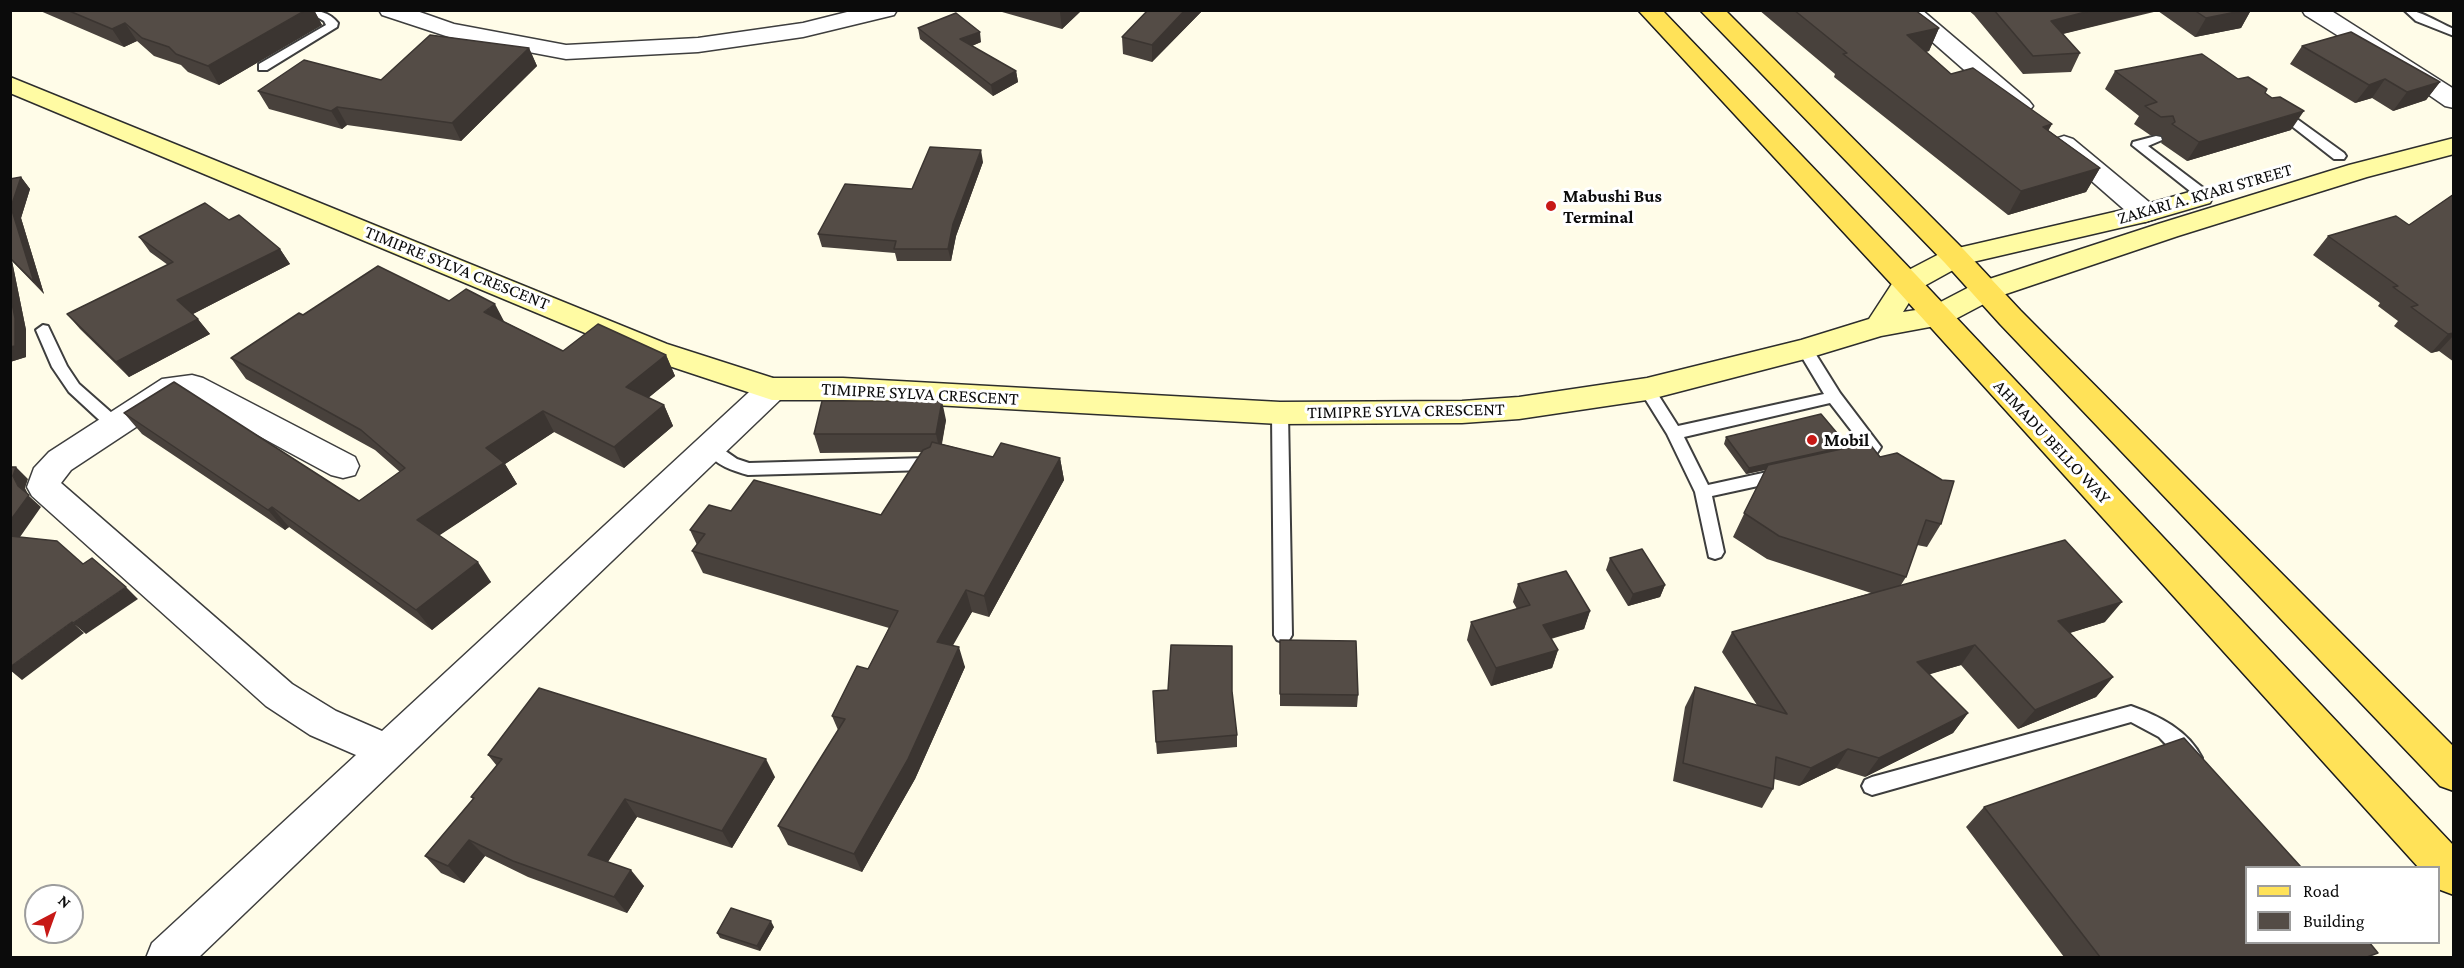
<!DOCTYPE html>
<style>
body{margin:0}
#map{position:relative;width:2464px;height:968px;overflow:hidden;background:#fffce8;font-family:"Crimson Pro",serif}
canvas{display:block}
.frame{position:absolute;inset:0;border:12px solid #0b0b0b;pointer-events:none}
.legend{position:absolute;left:2245px;top:866px;width:195px;height:78px;box-sizing:border-box;background:#fff;border:2px solid #9d9d9d;margin:0;padding:8px 10px;list-style:none;font-size:18px;color:#0b0b0b}
.legend li{display:flex;align-items:center;gap:12px;height:30px}
.legend b{width:30px;border:2px solid #9d9d9d}
.north{position:absolute;left:24px;top:884px;width:60px;height:60px;box-sizing:border-box;background:#fff;border:2px solid #9d9d9d;border-radius:50%;rotate:41deg;font-size:16px;font-weight:700;line-height:24px;text-align:center;color:#0b0b0b}
.north::after{content:'';display:block;margin:auto;width:21px;height:27px;background:#c71916;clip-path:polygon(50% 0,100% 100%,50% 72%,0 100%)}
</style>
<div id="map">
<canvas width="2464" height="968"></canvas>
<div class="frame"></div>
<ul class="legend">
<li><b style="height:8px;background:#ffe258"></b>Road</li>
<li><b style="height:16px;background:#544c46"></b>Building</li>
</ul>
<div class="north">N</div>
</div>
<script>
const ctx = document.querySelector('canvas').getContext('2d');
ctx.lineJoin = 'round';
function trace(path, color, width, dash) { ctx.strokeStyle = color; ctx.lineWidth = width; ctx.lineCap = dash ? 'butt' : 'round'; ctx.setLineDash(dash || []); ctx.stroke(path); }
function paint(path, color) { ctx.fillStyle = color; ctx.fill(path, 'evenodd'); }
function write(font, color, halo, rows, align = 'center') {
  ctx.font = font + ' "Crimson Pro",serif'; ctx.lineWidth = 6; ctx.setLineDash([]); ctx.textBaseline = 'middle'; ctx.strokeStyle = halo; ctx.fillStyle = color; for (const [text, x, y, turn = 0] of rows) {
    ctx.save(); ctx.translate(x, y); ctx.rotate((+turn || 0) * Math.PI / 180); ctx.textAlign = isNaN(turn) ? turn : align; if (halo) ctx.strokeText(text, 0, 0); ctx.fillText(text, 0, 0); ctx.restore();
  }
}
const lane = new Path2D(`
 M 305,10 C 318,10 329,12 338,23 L 337,27 L 267,70 L 259,70 L 259,64 L 326,25 L 324,21 Z
 M 2404,10 C 2421,10 2437,22 2454,29 L 2454,36 L 2416,21 Z
 M 2279,106 L 2344,153 L 2346,156 L 2344,159 L 2334,159 L 2275,113 L 2273,110 L 2275,107 Z
 M 2156,136 L 2161,137 L 2162,140 L 2148,146 L 2210,193 L 2212,196 L 2210,199 L 2200,199 L 2132,145 L 2133,142 Z
 M 43,325 L 48,326 L 67,366 L 79,384 L 121,421 L 123,425 L 121,429 L 109,429 L 69,392 L 52,367 L 36,330 Z
 M 1805,344 L 1810,345 L 1840,393 L 1881,447 C 1874,459 1865,468 1850,463 L 1848,459 L 1850,455 L 1860,452 L 1864,447 L 1830,403 L 1684,437 L 1708,485 L 1781,469 L 1787,471 L 1789,475 L 1787,479 L 1781,481 L 1712,496 L 1724,552 L 1721,557 L 1715,559 L 1709,557 L 1695,492 L 1667,434 L 1639,389 L 1642,385 L 1652,385 L 1678,426 L 1824,394 L 1797,349 Z
 M 1280,407 L 1286,409 L 1288,413 L 1292,635 L 1289,640 L 1283,642 L 1277,640 L 1274,635 L 1272,413 L 1274,409 Z
 M 720,433 L 726,435 L 728,439 L 724,450 L 737,459 L 749,463 L 927,458 L 933,460 L 935,464 L 933,468 L 927,470 L 748,475 C 734,471 715,465 707,452 L 714,435 Z
 M 2131,706 C 2159,716 2188,730 2202,758 L 2199,764 L 2192,767 L 2185,764 L 2159,737 L 2131,722 L 1872,795 L 1865,792 L 1862,786 L 1865,780 L 1872,777 Z`);
const street = new Path2D(`
 M 379,10 L 414,10 L 454,24 L 566,45 L 698,38 L 803,23 L 855,10 L 897,10 L 894,15 L 803,37 L 698,52 L 566,59 L 449,37 L 382,15 Z
 M 1896,10 L 1922,10 L 2029,101 L 2033,106 L 2029,111 L 2020,114 L 2011,111 Z
 M 2302,10 L 2330,10 L 2454,89 L 2454,108 L 2445,106 L 2393,70 L 2305,15 Z
 M 2064,136 L 2073,139 L 2155,207 L 2159,213 L 2155,219 L 2145,222 L 2135,219 L 2055,149 L 2051,144 L 2055,139 Z
 M 192,375 L 203,378 L 355,457 L 359,466 L 355,475 L 343,478 L 331,475 L 187,397 L 180,398 L 71,470 L 61,483 L 292,684 L 336,711 L 382,731 L 761,381 L 772,378 L 783,381 L 788,389 L 783,397 L 198,958 L 146,958 L 152,943 L 356,755 L 310,735 L 266,706 L 32,496 L 27,487 L 34,468 L 49,452 L 162,379 Z`);
const secondary = new Path2D(`
 M 10,77 L 667,344 L 773,378 L 843,378 L 1280,402 L 1462,401 L 1519,397 L 1647,378 L 1801,340 L 1869,319 L 1897,276 L 1945,251 L 2140,206 L 2200,189 L 2210,191 L 2213,197 L 2210,203 L 2145,222 L 1964,264 L 1917,290 L 1903,312 L 1929,308 L 1977,283 L 2158,224 L 2349,165 L 2454,138 L 2454,154 L 2367,177 L 2178,236 L 1997,297 L 1946,324 L 1881,336 L 1805,359 L 1647,400 L 1519,419 L 1462,423 L 1280,424 L 843,400 L 772,400 L 645,358 L 10,93 Z`);
const primary = new Path2D(`
 M 1638,10 L 1662,10 L 1917,276 L 2454,846 L 2454,895 L 2438,889 L 2438,868 L 2419,868 L 1897,290 Z
 M 1700,10 L 1725,10 L 1965,251 L 2020,310 L 2454,747 L 2454,791 L 2440,786 L 2000,324 L 1945,263 Z`);
trace(lane, '#3e3e3e', 4);
trace(street, '#3e3e3e', 3);
trace(secondary, '#2d2d2d', 3);
trace(primary, '#1c1c1c', 3);
paint(lane, '#fff');
paint(street, '#fff');
paint(secondary, '#fffba3');
paint(primary, '#ffe258');
paint(new Path2D(`
 M 38,10 L 314,10 L 322,25 L 219,85 L 188,72 L 181,65 L 154,56 L 137,41 L 124,47 Z
 M 995,10 L 1082,10 L 1062,29 Z
 M 1148,10 L 1203,10 L 1152,62 L 1123,54 L 1122,37 Z
 M 1759,10 L 1915,10 L 1939,28 L 1929,51 L 1926,52 L 1951,74 L 2052,124 L 2048,130 L 2100,168 L 2086,192 L 2008,215 L 1834,77 L 1835,74 Z
 M 1968,10 L 2251,10 L 2241,28 L 2195,37 L 2158,11 L 2063,34 L 2080,53 L 2071,72 L 2023,74 L 1974,15 Z
 M 918,28 L 981,42 L 972,46 L 1016,71 L 1018,82 L 993,96 L 920,39 Z
 M 2302,46 L 2440,82 L 2426,100 L 2393,111 L 2372,98 L 2355,103 L 2290,64 Z
 M 529,48 L 537,66 L 461,141 L 347,125 L 342,129 L 269,109 L 258,91 L 381,80 Z
 M 2115,71 L 2238,79 L 2265,93 L 2291,130 L 2187,161 L 2161,143 L 2163,139 L 2161,135 L 2150,135 L 2134,124 L 2139,116 L 2105,89 Z
 M 983,162 L 956,236 L 951,261 L 897,261 L 895,253 L 822,247 L 818,234 L 912,189 Z
 M 21,177 L 30,189 L 21,218 L 44,294 L 12,261 L 26,330 L 26,357 L 10,362 L 10,179 Z
 M 2454,194 L 2454,362 L 2439,351 L 2431,353 L 2394,326 L 2398,321 L 2378,306 L 2380,303 L 2313,255 L 2328,236 L 2409,225 Z
 M 229,220 L 280,249 L 290,264 L 193,314 L 210,334 L 129,377 L 80,329 L 67,314 L 168,265 L 150,252 L 139,237 Z
 M 449,301 L 505,322 L 563,351 L 666,355 L 675,376 L 648,398 L 664,405 L 673,426 L 624,468 L 554,432 L 505,464 L 517,484 L 439,535 L 491,582 L 432,630 L 289,527 L 285,530 L 142,434 L 124,413 L 359,501 L 400,472 L 375,450 L 246,379 L 231,358 L 303,315 Z
 M 946,420 L 942,444 L 993,457 L 1060,458 L 1064,480 L 989,617 L 972,612 L 952,645 L 965,667 L 915,779 L 862,872 L 788,845 L 778,826 L 838,730 L 832,716 L 868,669 L 889,628 L 703,573 L 692,551 L 697,545 L 690,530 L 731,511 L 881,515 L 922,452 L 820,453 L 814,434 Z
 M 1726,437 L 1847,448 L 1880,457 L 1941,524 L 1927,547 L 1917,545 L 1906,577 L 1901,585 L 2105,622 L 2070,633 L 2113,677 L 2096,697 L 2018,729 L 1961,665 L 1929,674 L 1968,713 L 1953,733 L 1865,777 L 1836,768 L 1799,786 L 1774,779 L 1773,789 L 1762,808 L 1673,781 L 1685,707 L 1695,687 L 1757,705 L 1722,652 L 1732,632 L 1871,593 L 1767,559 L 1733,537 L 1765,470 L 1746,474 L 1724,444 Z
 M 1610,558 L 1665,585 L 1660,597 L 1628,606 L 1606,570 Z
 M 1518,584 L 1590,611 L 1584,629 L 1551,639 L 1558,650 L 1552,668 L 1491,686 L 1467,640 L 1471,622 L 1517,609 L 1513,602 Z
 M 1280,640 L 1358,695 L 1357,707 L 1280,706 Z
 M 1232,692 L 1237,735 L 1237,747 L 1157,754 L 1156,742 Z
 M 488,755 L 775,777 L 732,848 L 637,817 L 608,862 L 644,886 L 627,913 L 528,877 L 485,856 L 464,883 L 441,873 L 425,856 L 473,799 L 471,797 L 497,766 Z
 M 1984,807 L 2371,957 L 2064,957 L 1966,827 Z
 M 774,927 L 760,951 L 720,938 L 717,933 Z`), '#48413c');
paint(new Path2D(`
 M 306,10 L 314,10 L 322,25 L 219,85 L 208,66 Z
 M 1061,10 L 1082,10 L 1062,29 L 1060,12 Z
 M 1185,10 L 1203,10 L 1152,62 L 1152,45 Z
 M 2093,10 L 2158,10 L 2042,39 L 2051,21 Z
 M 2246,10 L 2251,10 L 2241,28 L 2195,37 L 2206,18 Z
 M 125,23 L 137,41 L 124,47 L 112,29 Z
 M 1939,28 L 1929,51 L 1897,58 L 1907,35 Z
 M 980,32 L 981,42 L 962,50 L 960,39 Z
 M 529,48 L 537,66 L 461,141 L 452,123 Z
 M 1016,71 L 1018,82 L 993,96 L 991,85 Z
 M 2385,79 L 2372,98 L 2355,103 L 2369,85 Z
 M 2440,82 L 2426,100 L 2393,111 L 2407,92 Z
 M 337,107 L 347,125 L 342,129 L 331,111 Z
 M 2304,111 L 2291,130 L 2187,161 L 2199,142 Z
 M 2052,124 L 2039,148 L 2043,127 Z
 M 981,150 L 983,162 L 956,236 L 951,261 L 948,249 L 953,224 Z
 M 2100,168 L 2086,192 L 2008,215 L 2021,191 Z
 M 21,177 L 30,189 L 21,218 L 44,294 L 34,282 L 11,207 Z
 M 280,249 L 290,264 L 189,316 L 177,300 Z
 M 10,259 L 12,261 L 26,330 L 26,357 L 10,362 Z
 M 495,304 L 506,325 L 484,312 Z
 M 198,319 L 210,334 L 129,377 L 116,362 Z
 M 2454,333 L 2454,335 L 2439,351 L 2431,353 L 2448,334 Z
 M 666,355 L 675,376 L 636,408 L 626,387 Z
 M 942,401 L 946,420 L 940,452 L 936,434 Z
 M 664,405 L 673,426 L 624,468 L 614,447 Z
 M 543,411 L 554,432 L 505,464 L 517,484 L 431,541 L 417,520 L 486,448 Z
 M 1848,446 L 1845,453 L 1746,474 L 1749,468 Z
 M 1060,458 L 1064,480 L 989,617 L 984,596 Z
 M 16,467 L 28,479 L 25,488 L 29,496 L 41,507 L 13,547 L 10,544 L 10,521 L 18,486 L 13,476 Z
 M 272,507 L 289,527 L 285,530 L 268,510 Z
 M 478,562 L 491,582 L 432,630 L 416,610 Z
 M 1665,585 L 1660,597 L 1628,606 L 1633,594 Z
 M 126,587 L 138,599 L 86,634 L 73,623 Z
 M 966,590 L 972,612 L 943,663 L 937,642 Z
 M 2122,602 L 2105,622 L 2043,641 L 2058,621 Z
 M 1590,611 L 1584,629 L 1537,642 L 1543,625 Z
 M 72,622 L 84,633 L 22,680 L 10,670 L 10,667 Z
 M 1975,645 L 1961,665 L 1904,682 L 1917,662 Z
 M 959,647 L 965,667 L 915,779 L 862,872 L 854,854 Z
 M 1558,650 L 1552,668 L 1491,686 L 1496,668 Z
 M 2113,677 L 2096,697 L 2018,729 L 2035,710 Z
 M 1968,713 L 1953,733 L 1865,777 L 1879,758 Z
 M 1848,749 L 1836,768 L 1799,786 L 1811,768 Z
 M 766,759 L 775,777 L 732,848 L 722,831 Z
 M 625,799 L 637,817 L 601,872 L 588,855 Z
 M 469,840 L 485,856 L 464,883 L 448,866 Z
 M 631,870 L 644,886 L 627,913 L 614,897 Z
 M 771,921 L 774,927 L 760,951 L 757,946 Z`), '#3b3531');
const building = new Path2D(`
 M 67,10 L 306,10 L 208,66 L 176,54 L 169,47 L 142,38 L 125,23 L 112,29 Z
 M 1148,10 L 1185,10 L 1152,45 L 1122,37 Z
 M 1794,10 L 1915,10 L 1939,28 L 1907,35 L 1951,74 L 1973,68 L 2052,124 L 2043,127 L 2100,168 L 2021,191 L 1843,54 L 1847,53 Z
 M 1994,10 L 2093,10 L 2051,21 L 2080,53 L 2033,56 Z
 M 2194,10 L 2246,10 L 2206,18 Z
 M 956,13 L 980,32 L 960,39 L 1016,71 L 991,85 L 918,28 Z
 M 2351,32 L 2440,82 L 2407,92 L 2385,79 L 2369,85 L 2302,46 Z
 M 430,35 L 529,48 L 452,123 L 337,107 L 331,111 L 258,91 L 304,60 L 381,80 Z
 M 2202,54 L 2238,79 L 2248,77 L 2267,89 L 2265,93 L 2272,98 L 2280,97 L 2304,111 L 2199,142 L 2172,124 L 2175,122 L 2173,116 L 2161,117 L 2145,106 L 2157,102 L 2115,71 Z
 M 930,147 L 981,150 L 953,224 L 948,249 L 894,249 L 896,241 L 818,234 L 845,184 L 912,189 Z
 M 21,177 L 11,207 L 34,282 L 10,258 L 10,179 Z
 M 2454,194 L 2454,333 L 2448,334 L 2411,307 L 2418,305 L 2393,287 L 2398,286 L 2328,236 L 2396,216 L 2409,225 Z
 M 205,203 L 229,220 L 239,215 L 280,249 L 177,300 L 198,319 L 116,362 L 67,314 L 173,262 L 139,237 Z
 M 378,266 L 449,301 L 466,289 L 495,304 L 484,312 L 563,351 L 598,324 L 666,355 L 626,387 L 664,405 L 614,447 L 543,411 L 486,448 L 504,463 L 417,520 L 478,562 L 416,610 L 272,507 L 268,510 L 124,413 L 174,382 L 359,501 L 405,468 L 361,430 L 231,358 L 299,313 L 303,315 Z
 M 10,293 L 15,318 L 15,346 L 10,347 Z
 M 822,401 L 942,401 L 936,434 L 814,434 Z
 M 1821,414 L 1848,446 L 1749,468 L 1726,437 Z
 M 932,442 L 993,457 L 1001,443 L 1060,458 L 984,596 L 966,590 L 937,642 L 959,647 L 908,759 L 854,854 L 778,826 L 845,719 L 832,716 L 857,666 L 868,669 L 898,611 L 692,551 L 705,534 L 690,530 L 709,505 L 731,511 L 754,480 L 881,515 L 923,450 L 930,447 Z
 M 1869,443 L 1880,457 L 1897,453 L 1942,480 L 1954,481 L 1941,524 L 1926,520 L 1906,577 L 1779,536 L 1744,513 L 1768,465 Z
 M 10,467 L 16,467 L 13,476 L 18,486 L 29,495 L 10,521 Z
 M 10,536 L 57,541 L 83,564 L 92,558 L 126,587 L 73,623 L 72,622 L 10,667 Z
 M 2065,540 L 2122,602 L 2058,621 L 2113,677 L 2035,710 L 1975,645 L 1917,662 L 1968,713 L 1879,758 L 1848,749 L 1811,768 L 1776,757 L 1773,789 L 1683,763 L 1695,687 L 1787,714 L 1732,632 Z
 M 1642,549 L 1665,585 L 1633,594 L 1610,558 Z
 M 1566,571 L 1590,611 L 1543,625 L 1558,650 L 1496,668 L 1471,622 L 1530,605 L 1518,584 Z
 M 1280,640 L 1356,641 L 1358,695 L 1280,694 Z
 M 1171,645 L 1232,646 L 1232,691 L 1237,735 L 1156,742 L 1153,691 L 1168,690 Z
 M 539,688 L 766,759 L 722,831 L 625,799 L 588,855 L 631,870 L 614,897 L 513,861 L 469,840 L 448,866 L 425,856 L 474,798 L 471,797 L 502,759 L 488,755 Z
 M 2184,738 L 2301,867 L 2247,867 L 2247,942 L 2369,942 L 2378,953 L 2367,957 L 2100,957 L 1984,807 Z
 M 731,908 L 771,921 L 757,946 L 717,933 Z`);
paint(building, '#544c46');
trace(building, '#3b3531', 1.5);
for (const [x, y, r, color] of [
 [1551,206,6,"#c71916"],
 [1812,440,6,"#c71916"]
]) { const dot = new Path2D(); dot.arc(x, y, r, 0, 2 * Math.PI); ctx.fillStyle = color; ctx.fill(dot); trace(dot, '#fff', 2); }
write('18px', '#0b0b0b', '#fff', [
 ["ZAKARI A. KYARI STREET",2205,194,-16],
 ["TIMIPRE SYLVA CRESCENT",457,268,22],
 ["TIMIPRE SYLVA CRESCENT",920,394,3],
 ["TIMIPRE SYLVA CRESCENT",1406,411,-1],
 ["AHMADU BELLO WAY",2052,442,47]
]);
write('bold 18px', '#0b0b0b', '#fff', [
 ["Mabushi Bus",1563,196],
 ["Terminal",1563,217],
 ["Mobil",1824,440]
], 'left');
</script>
